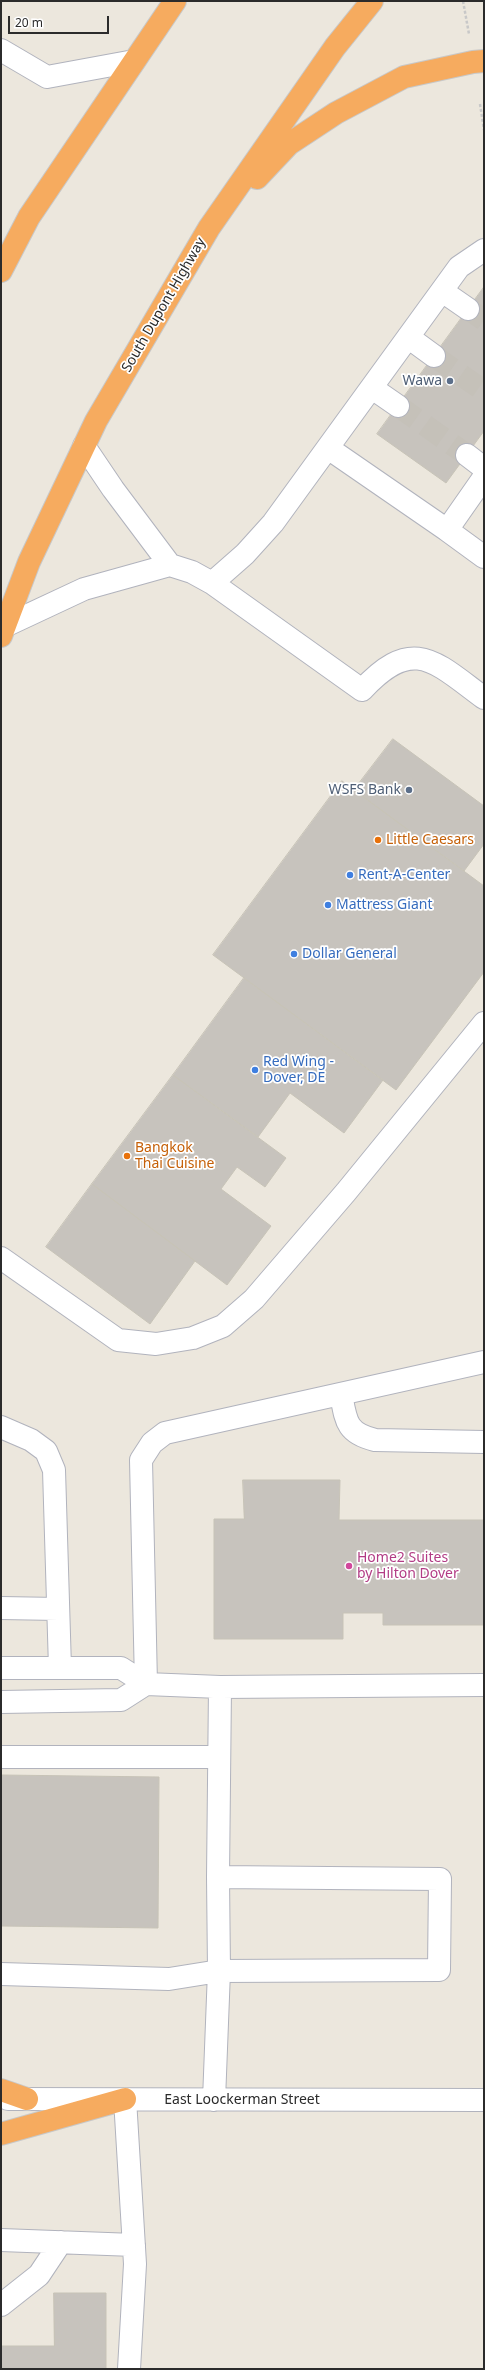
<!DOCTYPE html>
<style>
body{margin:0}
#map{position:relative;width:485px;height:2370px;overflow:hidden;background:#ece7dd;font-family:"Noto Sans",sans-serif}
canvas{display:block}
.frame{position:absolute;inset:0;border:2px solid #2b2b2b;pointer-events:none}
.scale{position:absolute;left:8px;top:16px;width:101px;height:18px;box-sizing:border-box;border:2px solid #2b2b2b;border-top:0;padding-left:5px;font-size:12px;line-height:14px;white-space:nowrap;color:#2b2b2b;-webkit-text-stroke:3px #fff;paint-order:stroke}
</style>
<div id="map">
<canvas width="485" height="2370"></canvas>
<div class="frame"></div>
<div class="scale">20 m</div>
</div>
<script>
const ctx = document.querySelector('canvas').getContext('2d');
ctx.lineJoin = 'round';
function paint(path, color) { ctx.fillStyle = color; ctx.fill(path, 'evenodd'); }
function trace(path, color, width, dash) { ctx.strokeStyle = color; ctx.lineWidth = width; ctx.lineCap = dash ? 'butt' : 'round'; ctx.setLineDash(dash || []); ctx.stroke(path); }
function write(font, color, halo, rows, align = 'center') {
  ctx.font = font + ' "Noto Sans",sans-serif'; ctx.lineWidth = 3.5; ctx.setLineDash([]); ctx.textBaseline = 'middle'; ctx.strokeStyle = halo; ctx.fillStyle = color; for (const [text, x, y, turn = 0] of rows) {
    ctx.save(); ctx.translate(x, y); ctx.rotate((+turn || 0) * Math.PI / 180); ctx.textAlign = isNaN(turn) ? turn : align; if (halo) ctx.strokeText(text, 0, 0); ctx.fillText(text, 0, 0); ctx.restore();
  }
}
const building = new Path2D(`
 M 484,287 L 484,431 L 446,483 L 377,434 Z
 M 393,739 L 484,806 L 484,844 L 464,871 L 354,790 Z
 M 342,781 L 484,886 L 484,972 L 396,1090 L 213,955 Z
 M 244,978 L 383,1080 L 344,1133 L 290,1093 L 258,1137 L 173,1075 Z
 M 173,1075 L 286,1158 L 265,1187 L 237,1167 L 221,1189 L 271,1226 L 227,1285 L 92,1184 Z
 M 92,1184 L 195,1261 L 150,1324 L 46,1247 Z
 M 243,1480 L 340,1480 L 339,1520 L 484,1520 L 484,1625 L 383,1625 L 383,1613 L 343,1613 L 343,1639 L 214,1639 L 214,1519 L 244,1519 Z
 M 1,1775 L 159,1777 L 158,1928 L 1,1926 Z
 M 54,2293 L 106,2293 L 106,2369 L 1,2369 L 1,2346 L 54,2346 Z`);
paint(building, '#c7c3bd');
trace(building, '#c7c3b7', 1);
trace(new Path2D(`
 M 468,309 L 484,320
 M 434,356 L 484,391
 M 398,406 L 467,455`), '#c5c1b9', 22, [22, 11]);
const minor = new Path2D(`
 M 1,50 L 47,77 L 134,61
 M 442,291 L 468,309
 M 408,337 L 434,356
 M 372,388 L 398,406
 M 328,448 L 447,530
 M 467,455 L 484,468
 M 484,477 L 447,530 L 484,557
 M 170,565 L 192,572 L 212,583 L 245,554 L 273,523 L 459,267 L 484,250
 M 212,583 L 362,690 C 413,635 434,661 484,698
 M 5,626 L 84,589 L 170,565 L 113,489 L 84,446
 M 1,1258 L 118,1340 L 156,1344 L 193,1338 L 223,1326 L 254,1299 L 346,1192 L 484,1023
 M 341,1394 C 346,1421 346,1433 375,1440 L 484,1442
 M 1,1427 L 31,1440 L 46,1451 L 54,1470 L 60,1668
 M 1,1608 L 58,1609
 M 1,1668 L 121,1668 L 146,1684 L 220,1687
 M 146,1684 L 141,1460 L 152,1443 L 165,1433 L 484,1362
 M 1,1702 L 121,1700 L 146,1684
 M 1,1757 L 219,1757
 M 1,1974 L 169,1979 L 219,1971 L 218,1877
 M 8,2099 L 484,2100
 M 125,2099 L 135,2264 L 129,2369
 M 214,2100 L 219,1971 L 439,1970 L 440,1879 L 218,1877 L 220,1687 L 484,1685
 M 1,2240 L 134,2245
 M 1,2305 L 39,2275 L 61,2242`);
const highway = new Path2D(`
 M 257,178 L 289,144 L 336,113 L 404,77 L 473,62 L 484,61
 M 1,271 L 29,217 L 175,1
 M 1,636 L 29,562 L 96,421 L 209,228 L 335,47 L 372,1
 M 1,2090 L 27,2099
 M 1,2134 L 125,2099`);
trace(minor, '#b1b3bd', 24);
trace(highway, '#c8c8c8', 24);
trace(new Path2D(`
 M 463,1 L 469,34
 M 480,104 L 484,130`), '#c8c8c8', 2.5, [3, 2]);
trace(minor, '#fff', 22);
trace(highway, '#f6ab5f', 22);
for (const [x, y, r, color] of [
 [450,381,4,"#5c6f8a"],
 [409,790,4,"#5c6f8a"],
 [378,840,4,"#e8710a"],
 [350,875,4,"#3f7fe0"],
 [328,905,4,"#3f7fe0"],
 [294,954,4,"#3f7fe0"],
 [255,1070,4,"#3f7fe0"],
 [127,1156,4,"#e8710a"],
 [349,1566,4,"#d1479c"]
]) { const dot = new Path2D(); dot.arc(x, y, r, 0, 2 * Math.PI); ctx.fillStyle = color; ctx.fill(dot); trace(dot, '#fff', 1.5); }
write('14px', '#2b2b2b', '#fff', [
 ["South Dupont Highway",164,305,-60],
 ["East Loockerman Street",242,2100]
]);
write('14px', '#4e5e75', '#fff', [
 ["Wawa",442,381],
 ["WSFS Bank",401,790]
], 'right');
write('14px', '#c56008', '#fff', [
 ["Little Caesars",386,840],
 ["Bangkok",135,1148],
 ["Thai Cuisine",135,1164]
], 'left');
write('14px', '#366cbe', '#fff', [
 ["Rent-A-Center",358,875],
 ["Mattress Giant",336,905],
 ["Dollar General",302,954],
 ["Red Wing -",263,1062],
 ["Dover, DE",263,1078]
], 'left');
write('14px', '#b23c85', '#fff', [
 ["Home2 Suites",357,1558],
 ["by Hilton Dover",357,1574]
], 'left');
</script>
